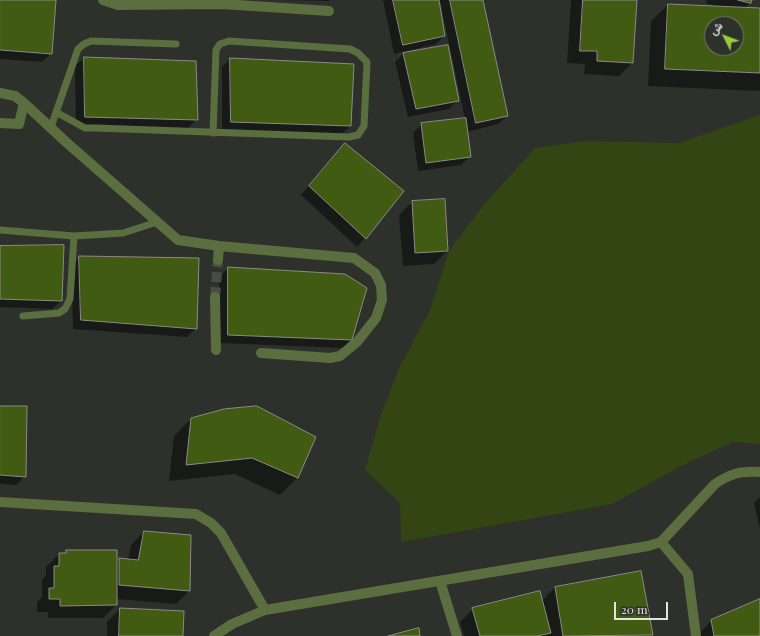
<!DOCTYPE html>
<meta charset="utf-8">
<style>
body{margin:0}
#map{position:relative;width:760px;height:636px;overflow:hidden;background:#2e312b;font-family:"Playfair Display",Vazirmatn,serif}
canvas{display:block}
.north{position:absolute;left:704px;top:16px;width:40px;height:40px;box-sizing:border-box;background:#2e312b;border:1px solid #767973;border-radius:50%;rotate:312deg;font-size:11px;font-weight:700;line-height:16px;text-align:center;color:#e2e4e0}
.north::after{content:'';display:block;margin:auto;width:14px;height:18px;background:#97cc38;clip-path:polygon(50% 0,100% 100%,50% 72%,0 100%)}
.scale{position:absolute;left:614px;top:602px;width:54px;height:18px;box-sizing:border-box;border:2px solid #e2e4e0;border-top:0;padding-left:5px;font-size:12px;line-height:14px;white-space:nowrap;color:#e2e4e0;-webkit-text-stroke:3px #2e312b;paint-order:stroke}
</style>
<div id="map">
<canvas width="760" height="636"></canvas>
<div class="north">ش</div>
<div class="scale">20 m</div>
</div>
<script>
const ctx = document.querySelector('canvas').getContext('2d');
ctx.lineJoin = 'round';
function paint(path, color) { ctx.fillStyle = color; ctx.fill(path, 'evenodd'); }
function trace(path, color, width, dash) { ctx.strokeStyle = color; ctx.lineWidth = width; ctx.lineCap = dash ? 'butt' : 'round'; ctx.setLineDash(dash || []); ctx.stroke(path); }
paint(new Path2D(`
 M 760,115 L 760,444 L 733,442 L 685,464 L 612,504 L 401,542 L 400,503 L 365,470 L 380,418 L 399,368 L 430,310 L 449,251 L 487,201 L 535,148 L 586,141 L 679,143 Z`), '#324513');
paint(new Path2D(`
 M 0,0 L 55,0 L 51,53 L 42,62 L 0,59 Z
 M 276,0 L 330,0 L 329,1 Z
 M 383,0 L 482,0 L 507,116 L 498,124 L 467,132 L 470,156 L 461,165 L 418,171 L 413,133 L 422,124 L 465,119 L 440,1 L 438,1 L 444,36 L 436,44 L 394,54 Z
 M 571,0 L 636,0 L 632,63 L 619,76 L 584,74 L 585,64 L 567,63 Z
 M 707,0 L 751,0 L 750,3 L 745,8 L 757,9 L 760,6 L 760,91 L 648,86 L 651,21 L 668,5 L 719,7 L 706,3 ZM 712,24 L 736,24 L 736,48 L 712,48 Z
 M 403,54 L 458,100 L 449,109 L 408,117 L 395,62 Z
 M 84,58 L 195,62 L 197,119 L 188,128 L 76,125 L 75,66 Z
 M 230,59 L 350,126 L 341,135 L 222,131 L 222,67 Z
 M 337,153 L 365,238 L 357,247 L 301,195 Z
 M 412,202 L 447,251 L 434,264 L 403,266 L 399,215 Z
 M 0,247 L 61,301 L 52,309 L 0,307 Z
 M 80,257 L 196,328 L 187,337 L 73,329 L 71,266 Z
 M 228,268 L 344,275 L 351,339 L 343,348 L 219,343 L 219,277 Z
 M 0,407 L 25,476 L 16,485 L 0,484 Z
 M 191,419 L 315,438 L 297,478 L 280,495 L 235,474 L 169,481 L 174,436 Z
 M 760,497 L 760,529 L 754,503 Z
 M 144,532 L 190,536 L 189,591 L 176,604 L 116,599 L 116,605 L 103,618 L 48,618 L 48,612 L 37,612 L 37,602 L 42,597 L 42,580 L 46,575 L 46,567 L 59,554 L 64,554 L 66,551 L 116,562 L 120,559 L 128,560 L 131,545 Z
 M 640,572 L 651,635 L 651,636 L 464,636 L 460,622 L 473,609 L 542,601 L 555,587 Z
 M 760,600 L 760,636 L 699,636 L 698,634 L 712,621 Z
 M 120,609 L 182,636 L 107,636 L 107,622 Z`), '#0007');
const building = new Path2D(`
 M 0,0 L 56,0 L 52,54 L 0,50 Z
 M 393,0 L 439,0 L 445,36 L 403,45 Z
 M 450,0 L 483,0 L 508,116 L 476,123 Z
 M 583,0 L 637,0 L 633,63 L 597,61 L 597,51 L 580,51 Z
 M 738,0 L 752,0 L 751,3 Z
 M 668,4 L 760,8 L 760,73 L 665,69 ZM 712,24 L 736,24 L 736,48 L 712,48 Z
 M 448,45 L 459,101 L 416,109 L 403,53 Z
 M 84,57 L 196,61 L 198,120 L 85,117 Z
 M 230,58 L 354,64 L 351,126 L 231,122 Z
 M 466,118 L 471,157 L 426,163 L 421,123 Z
 M 345,143 L 404,191 L 366,239 L 309,186 Z
 M 445,199 L 448,251 L 415,253 L 412,201 Z
 M 64,245 L 62,301 L 0,299 L 0,246 Z
 M 79,256 L 199,258 L 197,329 L 81,320 Z
 M 228,267 L 345,274 L 367,288 L 352,340 L 228,335 Z
 M 0,406 L 27,406 L 26,477 L 0,475 Z
 M 257,406 L 316,437 L 298,478 L 252,458 L 186,465 L 191,418 L 224,409 Z
 M 144,531 L 191,535 L 190,591 L 119,585 L 119,558 L 138,560 Z
 M 66,550 L 117,550 L 117,605 L 60,606 L 60,599 L 49,599 L 49,588 L 54,588 L 54,566 L 59,566 L 59,553 L 66,553 Z
 M 641,571 L 653,635 L 563,636 L 555,587 Z
 M 540,591 L 551,633 L 537,636 L 480,636 L 472,608 Z
 M 760,599 L 760,636 L 714,636 L 711,620 Z
 M 120,608 L 184,611 L 183,636 L 119,636 Z
 M 419,628 L 420,636 L 388,636 Z`);
paint(building, '#425b13');
trace(building, '#898c85', 1);
trace(new Path2D(`
 M 215,297 L 218,260`), '#494c46', 10, [10, 5]);
trace(new Path2D(`
 M 56,112 L 85,128 L 96,128 L 349,137 L 358,135 L 364,126 L 367,62 L 358,53 L 350,49 L 229,41 L 220,44 L 216,50 L 213,133
 M 51,127 L 78,49 L 84,44 L 91,41 L 176,44
 M 0,230 L 74,236 L 123,233 L 157,222
 M 23,316 L 59,313 L 65,309 L 70,299 L 74,236`), '#5b6e40', 7);
trace(new Path2D(`
 M 103,0 L 118,5 L 222,4 L 329,11
 M 0,93 L 15,96 L 24,103 L 66,142 L 178,240 L 219,246 L 354,258 L 375,273 L 381,285 L 382,300 L 376,318 L 357,342 L 340,356 L 330,358 L 261,353
 M 0,123 L 19,124 L 24,103
 M 218,260 L 219,246
 M 215,297 L 216,350
 M 0,502 L 196,514 L 211,523 L 221,533 L 265,610
 M 661,542 L 688,574 L 696,636
 M 440,581 L 457,636`), '#5b6e40', 10);
trace(new Path2D(`
 M 214,636 L 232,624 L 265,610 L 648,546 L 661,542 L 715,484 C 731,473 741,471 760,472`), '#5b6e40', 10);
</script>
